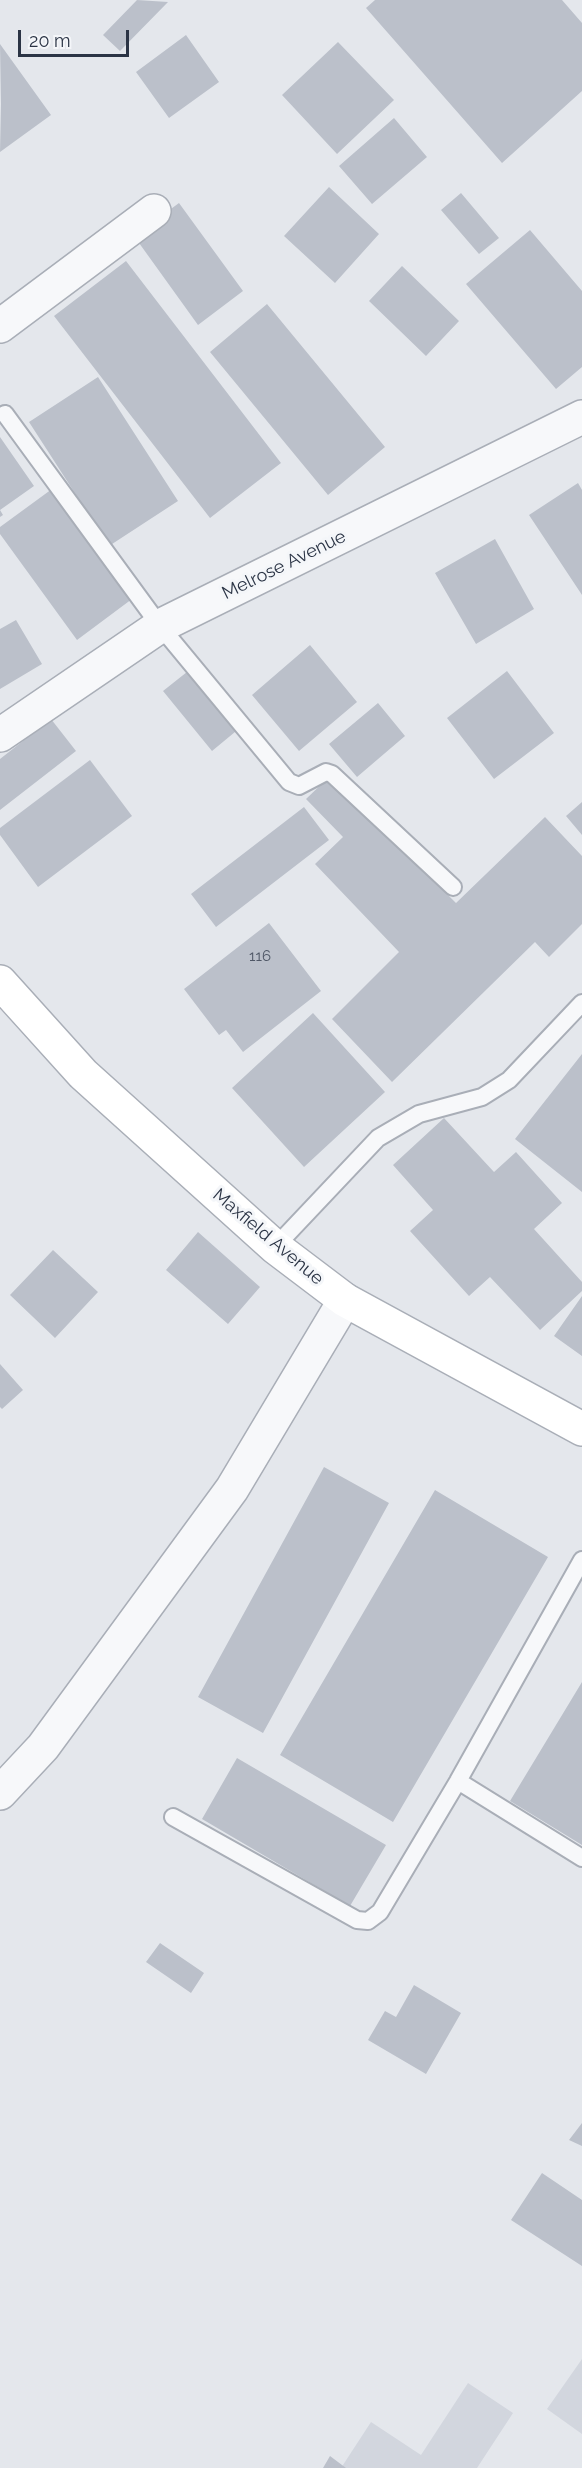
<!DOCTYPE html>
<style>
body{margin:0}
#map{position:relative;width:582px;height:2468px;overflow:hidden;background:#e4e7ec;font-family:Raleway,sans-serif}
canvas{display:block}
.scale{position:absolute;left:18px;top:30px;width:111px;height:27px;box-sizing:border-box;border:3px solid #2b3445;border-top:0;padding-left:8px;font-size:18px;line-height:21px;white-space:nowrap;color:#2b3445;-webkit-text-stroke:4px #f4f6f9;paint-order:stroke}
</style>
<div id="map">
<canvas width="582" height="2468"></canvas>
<div class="scale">20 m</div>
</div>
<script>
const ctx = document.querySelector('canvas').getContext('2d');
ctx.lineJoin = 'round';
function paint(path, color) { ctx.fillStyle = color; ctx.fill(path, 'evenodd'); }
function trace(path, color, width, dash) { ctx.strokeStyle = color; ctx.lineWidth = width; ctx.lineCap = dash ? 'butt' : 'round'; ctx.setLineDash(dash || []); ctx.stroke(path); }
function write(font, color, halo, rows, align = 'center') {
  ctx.font = font + ' Raleway,sans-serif'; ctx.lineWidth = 6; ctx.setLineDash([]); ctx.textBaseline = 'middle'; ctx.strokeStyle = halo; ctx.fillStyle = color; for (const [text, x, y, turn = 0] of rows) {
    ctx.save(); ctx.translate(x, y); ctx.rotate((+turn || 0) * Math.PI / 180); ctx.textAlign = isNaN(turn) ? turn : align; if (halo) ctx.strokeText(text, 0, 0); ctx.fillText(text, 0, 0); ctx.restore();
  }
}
paint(new Path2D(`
 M 582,2359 L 582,2434 L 547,2409 Z
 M 468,2383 L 513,2413 L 477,2468 L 341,2468 L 371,2422 L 421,2455 Z`), '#d2d6de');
paint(new Path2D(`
 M 137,0 L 168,2 L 120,51 L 103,35 Z
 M 375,0 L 562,0 L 582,23 L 582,91 L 502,163 L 366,8 Z
 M 186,35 L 219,82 L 169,118 L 136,72 Z
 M 338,42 L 394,100 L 337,154 L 282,95 Z
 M 0,44 L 51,115 L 0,152 L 1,104 Z
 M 394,118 L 427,157 L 372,204 L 339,166 Z
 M 329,187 L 379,234 L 335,283 L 284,236 Z
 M 461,193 L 499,238 L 479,254 L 441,210 Z
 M 179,203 L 243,291 L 198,325 L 134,236 Z
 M 530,230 L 582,291 L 582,367 L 556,389 L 466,284 Z
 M 126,261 L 281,463 L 210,518 L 54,316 Z
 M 402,266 L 459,321 L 426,356 L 369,301 Z
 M 267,304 L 385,447 L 328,495 L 210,352 Z
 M 98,377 L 178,501 L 109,546 L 29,422 Z
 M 0,437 L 34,486 L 0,510 L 3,515 L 0,517 Z
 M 578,483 L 582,490 L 582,595 L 529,515 Z
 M 52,489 L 132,599 L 77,640 L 0,534 L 0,527 Z
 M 495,539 L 534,609 L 476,644 L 435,573 Z
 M 16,620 L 42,664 L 0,689 L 0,629 Z
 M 310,645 L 357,702 L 299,751 L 252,695 Z
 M 192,668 L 241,727 L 212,751 L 163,691 Z
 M 507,671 L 554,733 L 494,779 L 447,718 Z
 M 378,703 L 405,736 L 357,777 L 329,744 Z
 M 51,719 L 76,751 L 0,810 L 0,759 Z
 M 90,760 L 132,816 L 38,887 L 0,835 L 0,828 Z
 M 329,777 L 456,903 L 545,817 L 582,856 L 582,924 L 549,957 L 535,942 L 392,1082 L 332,1019 L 399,952 L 315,864 L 343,837 L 306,799 Z
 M 582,802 L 582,835 L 566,816 Z
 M 304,807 L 329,840 L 216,927 L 191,894 Z
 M 269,923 L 321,991 L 243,1052 L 226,1030 L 219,1035 L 184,989 Z
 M 313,1013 L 385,1092 L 304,1167 L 232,1088 Z
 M 582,1054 L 582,1192 L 515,1139 Z
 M 444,1118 L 494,1172 L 516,1152 L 562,1203 L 534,1229 L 582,1282 L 582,1291 L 540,1330 L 490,1277 L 469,1296 L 410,1231 L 433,1210 L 393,1165 Z
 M 198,1232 L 260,1287 L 228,1324 L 166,1270 Z
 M 53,1250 L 98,1292 L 55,1338 L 10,1295 Z
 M 582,1296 L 582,1356 L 554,1336 Z
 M 0,1364 L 23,1390 L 2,1409 L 0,1407 Z
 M 324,1467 L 389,1503 L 263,1733 L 198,1697 Z
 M 435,1490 L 548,1557 L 393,1822 L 280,1755 Z
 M 582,1682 L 582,1845 L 510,1801 Z
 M 237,1758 L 386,1845 L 350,1906 L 202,1819 Z
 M 160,1943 L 204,1973 L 191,1993 L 146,1962 Z
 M 414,1985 L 461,2013 L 426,2074 L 368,2040 L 385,2011 L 396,2017 Z
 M 582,2123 L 582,2146 L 569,2140 Z
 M 542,2173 L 582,2200 L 582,2266 L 511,2220 Z
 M 330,2456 L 346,2468 L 323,2468 Z`), '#bbc0ca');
const service = new Path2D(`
 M 5,414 L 160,626 L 289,782 L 299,786 L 326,772 L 332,774 L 453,887
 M 275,1247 L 378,1138 L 419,1114 L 482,1097 L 509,1080 L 582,1003
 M 458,1781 L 582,1858
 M 173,1817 L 357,1920 L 368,1921 L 380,1912 L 458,1781 L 582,1560`);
const minor = new Path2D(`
 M 0,326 L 154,211
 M 0,735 L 160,626 L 582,417
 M 0,1793 L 43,1747 L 232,1489 L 345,1300`);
const secondary = new Path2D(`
 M 0,982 L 83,1074 L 275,1247 L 345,1300 L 582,1429`);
trace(service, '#a9aeb7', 20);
trace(minor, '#a9aeb7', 36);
trace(secondary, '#a9aeb7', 36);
trace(service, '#f7f8fa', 16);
trace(minor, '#f7f8fa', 33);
trace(secondary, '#fff', 33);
write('15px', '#4f5766', null, [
 ["116",260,956]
]);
write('18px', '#2b3445', '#f4f6f9', [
 ["Melrose Avenue",284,565,-26],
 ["Maxfield Avenue",268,1237,40]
]);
</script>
